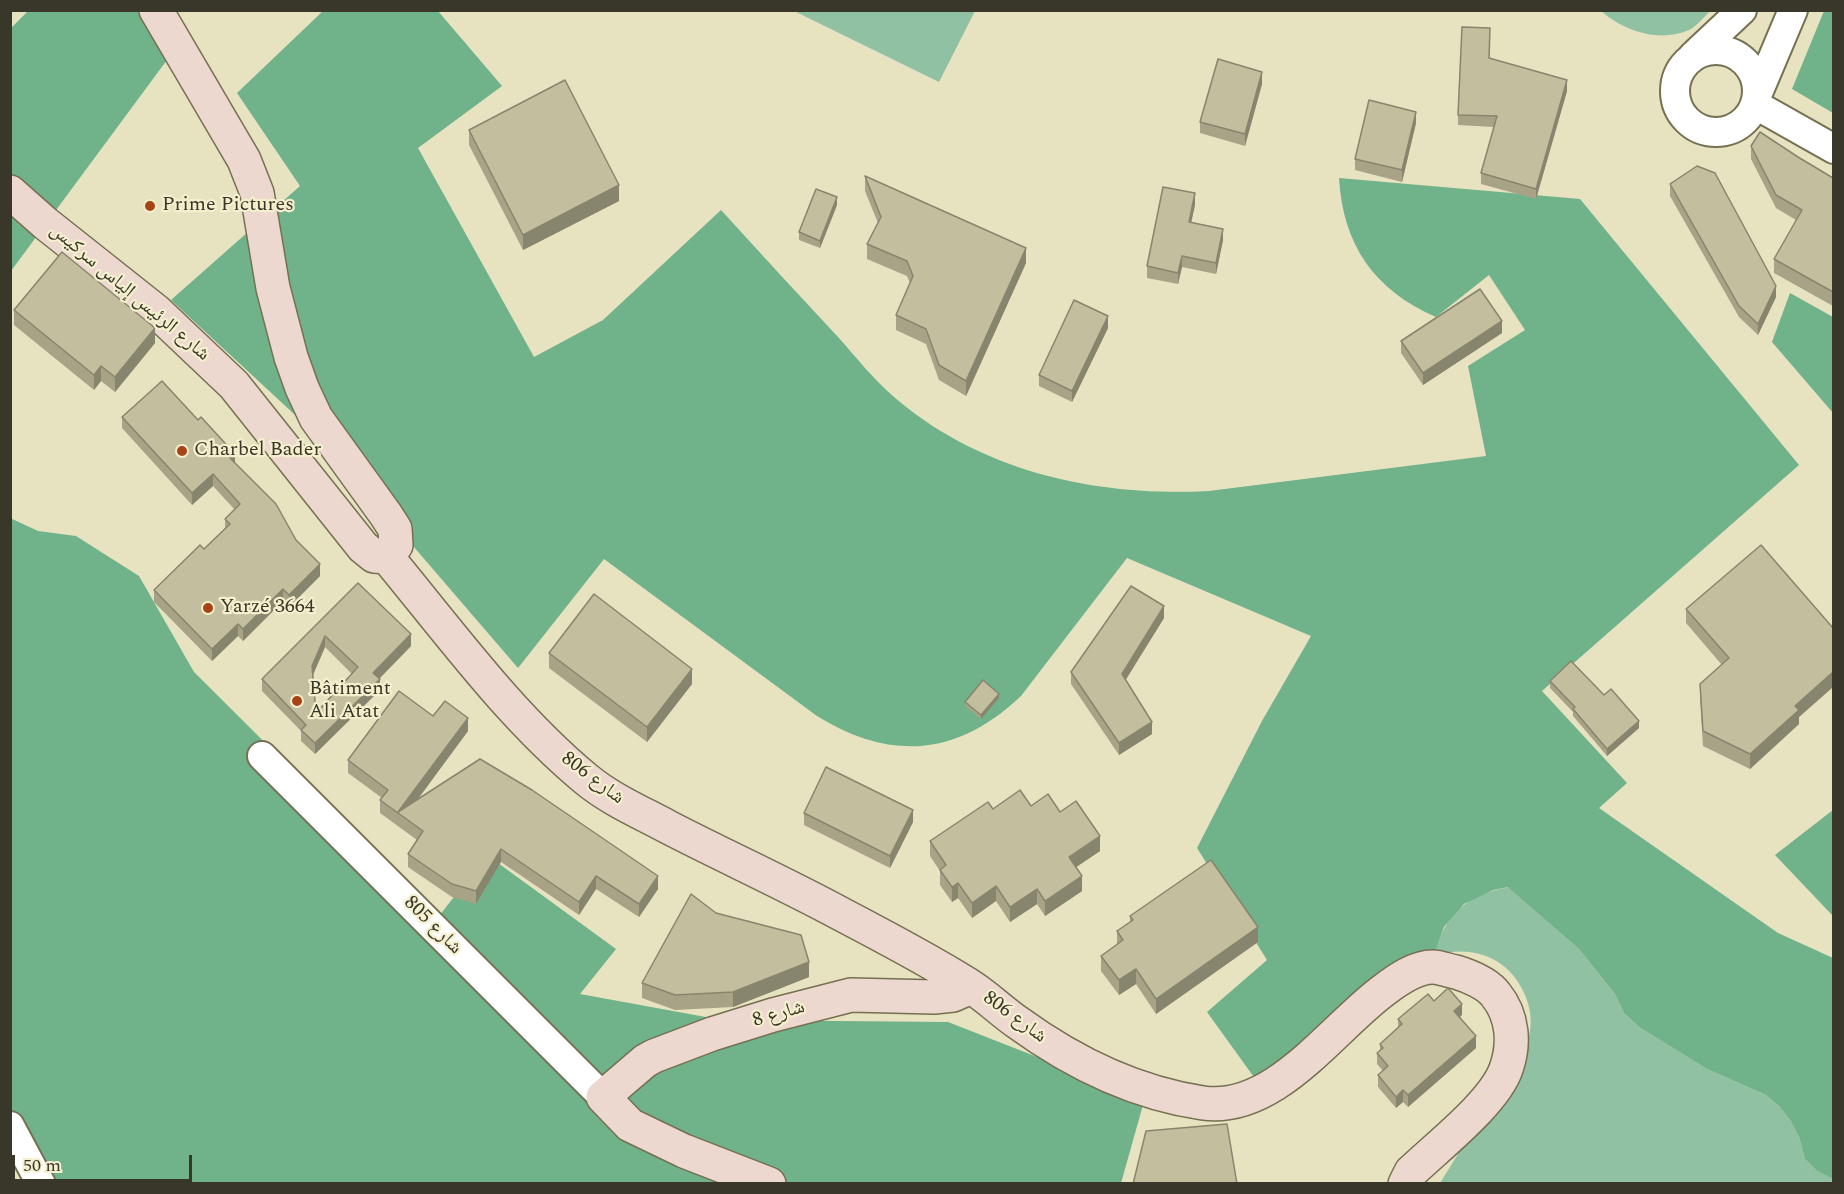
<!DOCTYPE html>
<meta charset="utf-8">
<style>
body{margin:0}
#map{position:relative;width:1844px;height:1194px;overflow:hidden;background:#e7e2c0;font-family:Spectral,serif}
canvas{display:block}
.frame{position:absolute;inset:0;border:12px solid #39372a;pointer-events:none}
.scale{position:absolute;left:12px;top:1155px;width:180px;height:27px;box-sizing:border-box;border:3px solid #39372a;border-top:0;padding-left:8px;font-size:18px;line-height:21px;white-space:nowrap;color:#39372a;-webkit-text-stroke:4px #f4efcd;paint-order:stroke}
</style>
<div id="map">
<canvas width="1844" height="1194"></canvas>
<div class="frame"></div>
<div class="scale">50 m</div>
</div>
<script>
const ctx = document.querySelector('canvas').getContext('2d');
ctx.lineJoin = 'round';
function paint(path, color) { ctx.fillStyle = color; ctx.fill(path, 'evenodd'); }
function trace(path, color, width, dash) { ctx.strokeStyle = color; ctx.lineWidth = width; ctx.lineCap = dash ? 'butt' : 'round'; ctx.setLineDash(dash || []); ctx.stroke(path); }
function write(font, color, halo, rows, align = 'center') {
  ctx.font = font + ' Spectral,"Noto Naskh Arabic",serif'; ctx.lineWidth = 4.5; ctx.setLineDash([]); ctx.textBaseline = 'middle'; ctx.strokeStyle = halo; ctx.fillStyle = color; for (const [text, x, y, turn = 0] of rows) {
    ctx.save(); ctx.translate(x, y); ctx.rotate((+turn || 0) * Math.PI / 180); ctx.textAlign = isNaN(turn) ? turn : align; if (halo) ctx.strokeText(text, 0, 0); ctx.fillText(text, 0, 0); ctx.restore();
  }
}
paint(new Path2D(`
 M 794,11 L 975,11 L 939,82 Z
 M 1601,11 L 1710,11 C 1704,17 1697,26 1689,30 C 1659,43 1624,31 1601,11 Z
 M 1509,887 L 1579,949 L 1615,994 L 1624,1013 L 1639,1027 L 1707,1069 L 1766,1095 L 1779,1106 L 1790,1120 L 1799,1137 L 1805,1159 L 1817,1171 L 1833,1179 L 1833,1183 L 1440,1183 C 1459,1152 1479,1121 1499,1090 C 1508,1076 1521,1060 1527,1043 C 1537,1017 1526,986 1506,968 C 1485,950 1458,948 1433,956 C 1445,915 1467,894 1509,887 Z`), '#91c1a3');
paint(new Path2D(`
 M 28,11 L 162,11 L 181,41 L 11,271 L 10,29 Z
 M 323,11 L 438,11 L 502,86 L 418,148 L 534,357 L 603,320 L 721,210 C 760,253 799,295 838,337 C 856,357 874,380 894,397 C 981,472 1097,497 1209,491 L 1486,456 L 1468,366 L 1525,330 L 1489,275 L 1436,317 C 1374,290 1343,245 1339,178 L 1580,199 L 1799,465 L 1542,691 L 1627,783 L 1599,808 L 1778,933 L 1833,958 L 1833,1179 L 1817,1171 L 1805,1159 L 1799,1137 L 1790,1120 L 1779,1106 L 1766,1095 L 1707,1069 L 1639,1027 L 1624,1013 L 1615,994 L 1579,949 L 1508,887 L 1493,890 L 1464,904 L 1444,927 L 1433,956 L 1400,983 L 1324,1068 L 1269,1098 L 1207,1012 L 1267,960 L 1197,848 L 1262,721 L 1311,636 L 1127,558 L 1021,696 C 958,756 891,762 817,716 L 604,559 L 518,668 L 321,439 L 171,300 L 300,186 L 237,93 Z
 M 1824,11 L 1833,11 L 1833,113 L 1792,89 Z
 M 1790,293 L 1833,317 L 1833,413 L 1772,342 Z
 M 10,518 L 38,531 L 76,536 L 139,576 L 194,672 L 439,916 L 487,855 L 616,949 L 580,994 L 722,1020 L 948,1022 L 1050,1062 L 1143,1105 L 1121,1183 L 48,1183 L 11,1136 Z
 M 1833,810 L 1833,916 L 1775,855 Z`), '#70b28a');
const street = new Path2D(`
 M1675 91a41 41 0 1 1 82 0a41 41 0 1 1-82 0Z
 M 1693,56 L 1742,10
 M 1758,93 L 1793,10
 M 1756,105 L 1834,149
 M 262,756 L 603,1097
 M 10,1126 L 41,1184`);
const secondary = new Path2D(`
 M 10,192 L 45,223 L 156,311 L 234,385 L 363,547 L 374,556 L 387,557 L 396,545 L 395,529 L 386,515 L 316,418 L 302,388 L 291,357 L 273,288 L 257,193 L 244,160 L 156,10
 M 387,557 C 450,633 510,716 586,779 C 610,799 640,812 668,827 C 726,857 786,884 843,915 C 885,937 927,959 967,984 C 985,995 1000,1010 1017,1022 C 1072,1062 1135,1093 1203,1103 C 1275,1113 1331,1029 1384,990 C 1397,980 1415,967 1433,967 C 1440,967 1449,971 1456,972 C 1469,976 1488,984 1496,995 C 1513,1016 1515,1044 1506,1069 C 1494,1103 1438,1146 1411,1172 L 1405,1184
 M 769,1184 L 684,1151 L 630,1125 L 603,1097 L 645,1061 L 654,1056 L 712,1034 L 773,1015 L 851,995 L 934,997 L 953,995 L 971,987`);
trace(street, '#757052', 32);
trace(secondary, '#757052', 36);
trace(street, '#fff', 28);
trace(secondary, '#ecd8cf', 33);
paint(new Path2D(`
 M 1490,58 L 1567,91 L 1536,199 L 1481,184 L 1481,173 L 1494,127 L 1458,125 L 1458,115 Z
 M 1262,84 L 1245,146 L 1200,133 L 1200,122 Z
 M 1416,123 L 1402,182 L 1355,170 L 1355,159 Z
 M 469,130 L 619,201 L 523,250 L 469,145 Z
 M 1751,146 L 1798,157 L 1833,178 L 1833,306 L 1774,273 L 1774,259 L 1796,220 L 1776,208 L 1751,159 Z
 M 865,176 L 1026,263 L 966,396 L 939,380 L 926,344 L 896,330 L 896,315 L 910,283 L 907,276 L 867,259 L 867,244 L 878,223 L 865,191 Z
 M 1670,184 L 1776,297 L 1758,335 L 1739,317 L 1670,196 Z
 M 837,205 L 820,248 L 799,240 L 799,232 Z
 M 1195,205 L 1191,222 L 1223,240 L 1216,274 L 1182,267 L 1178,284 L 1147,278 L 1147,266 Z
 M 14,310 L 155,343 L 115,392 L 101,381 L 94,390 L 14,325 Z
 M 1108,328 L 1072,402 L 1039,386 L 1039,375 Z
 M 1502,333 L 1423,385 L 1401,353 L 1401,341 Z
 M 122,417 L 235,463 L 296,540 L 320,576 L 289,607 L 283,601 L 243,641 L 238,636 L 212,661 L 154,602 L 154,590 L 204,549 L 225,529 L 225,519 L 235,510 L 213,486 L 192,505 L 122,428 Z
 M 358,583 L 411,646 L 380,678 L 380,690 L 315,754 L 301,741 L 301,731 L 262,691 L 262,679 ZM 325,647 L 352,674 L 316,713 L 313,675 Z
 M 1686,609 L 1833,628 L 1833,687 L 1799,717 L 1799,724 L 1750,769 L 1703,746 L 1700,698 L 1700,684 L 1722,665 L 1686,623 Z
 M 1164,618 L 1125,680 L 1152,734 L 1119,755 L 1071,684 L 1071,672 Z
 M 549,653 L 692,684 L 647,742 L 549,668 Z
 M 1550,681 L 1604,695 L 1639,728 L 1607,756 L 1573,716 L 1573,712 L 1550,688 Z
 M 999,698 L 981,719 L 965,706 L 965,702 Z
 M 433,716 L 468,731 L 416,801 L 658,889 L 639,917 L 596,889 L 579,915 L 501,862 L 476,904 L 452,897 L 408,867 L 408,854 L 417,840 L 380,813 L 380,800 L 382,798 L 348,773 L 348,760 Z
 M 1031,806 L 1060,812 L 1100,851 L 1076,867 L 1082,891 L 1045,916 L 1037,904 L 1010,922 L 996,901 L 972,918 L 958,898 L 952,902 L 940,885 L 940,871 L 930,856 L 930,841 L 993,809 Z
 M 804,813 L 913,822 L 890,868 L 804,825 Z
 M 716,913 L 809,977 L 733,1007 L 675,1010 L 642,998 L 642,983 Z
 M 1130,916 L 1258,942 L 1156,1014 L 1136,984 L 1119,995 L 1101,971 L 1101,956 L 1117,945 L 1117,931 L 1130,922 Z
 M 1434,1001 L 1462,1015 L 1460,1017 L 1476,1048 L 1408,1107 L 1403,1102 L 1396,1108 L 1378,1087 L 1378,1075 L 1383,1071 L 1377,1064 L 1377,1053 L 1380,1050 L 1380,1044 L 1398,1027 L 1398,1019 Z`), '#a8a387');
paint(new Path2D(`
 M 1262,72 L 1262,84 L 1245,146 L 1245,134 Z
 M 1567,80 L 1567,91 L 1536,199 L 1536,189 Z
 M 1416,112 L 1416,123 L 1402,182 L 1402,170 Z
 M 619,185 L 619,201 L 523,250 L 523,235 Z
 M 1195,193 L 1195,205 L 1189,233 L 1189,222 Z
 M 837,197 L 837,205 L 820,248 L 820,241 Z
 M 1223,229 L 1223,240 L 1216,274 L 1216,263 Z
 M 1026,248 L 1026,263 L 966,396 L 966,381 Z
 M 1182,256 L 1182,267 L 1178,284 L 1178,273 Z
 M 1776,286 L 1776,297 L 1758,335 L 1758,324 Z
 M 1108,316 L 1108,328 L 1072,402 L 1072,391 Z
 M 1502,321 L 1502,333 L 1423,385 L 1423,373 Z
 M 155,328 L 155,343 L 115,392 L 115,377 Z
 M 101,366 L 101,381 L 94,390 L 94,375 Z
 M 235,454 L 235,466 L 230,458 Z
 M 213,474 L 213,486 L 192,505 L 192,493 Z
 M 320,564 L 320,576 L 289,607 L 289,595 Z
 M 283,589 L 283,601 L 243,641 L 243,629 Z
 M 1164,606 L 1164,618 L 1122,686 L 1122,674 Z
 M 238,624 L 238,636 L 212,661 L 212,649 Z
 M 411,634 L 411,646 L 373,685 L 373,673 Z
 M 325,636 L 325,647 L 312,677 L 312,666 Z
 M 692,669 L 692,684 L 647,742 L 647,727 Z
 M 1833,672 L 1833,687 L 1799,717 L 1799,724 L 1750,769 L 1750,754 L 1795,706 Z
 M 380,679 L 380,690 L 315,754 L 315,743 Z
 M 999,694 L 999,698 L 981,719 L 981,715 Z
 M 468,718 L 468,731 L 404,818 L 398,812 Z
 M 1639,721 L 1639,728 L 1607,756 L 1607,749 Z
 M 1152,722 L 1152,734 L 1119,755 L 1119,743 Z
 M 913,810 L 913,822 L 890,868 L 890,856 Z
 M 1100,836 L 1100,851 L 1069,872 L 1069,857 Z
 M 501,849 L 501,862 L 476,904 L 476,891 Z
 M 596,876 L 596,889 L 579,915 L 579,902 Z
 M 658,876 L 658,889 L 639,917 L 639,904 Z
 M 1082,876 L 1082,891 L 1045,916 L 1045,901 Z
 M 958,883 L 958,898 L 952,902 L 952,887 Z
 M 996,886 L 996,901 L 972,918 L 972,903 Z
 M 1037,889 L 1037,904 L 1010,922 L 1010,907 Z
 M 1258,927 L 1258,942 L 1156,1014 L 1156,999 Z
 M 809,962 L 809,977 L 733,1007 L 733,992 Z
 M 1136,969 L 1136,984 L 1119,995 L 1119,980 Z
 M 1462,1004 L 1462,1015 L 1454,1022 L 1454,1011 Z
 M 1476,1036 L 1476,1048 L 1408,1107 L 1408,1095 Z
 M 1403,1090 L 1403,1102 L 1396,1108 L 1396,1097 Z`), '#88856e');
const building = new Path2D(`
 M 1462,27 L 1490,28 L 1489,58 L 1567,80 L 1536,189 L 1481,173 L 1497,116 L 1458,115 Z
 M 1218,59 L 1262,72 L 1245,134 L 1200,122 Z
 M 565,80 L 619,185 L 523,235 L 469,130 Z
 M 1369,100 L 1416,112 L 1402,170 L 1355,159 Z
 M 1760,132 L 1798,157 L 1833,178 L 1833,292 L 1774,259 L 1802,210 L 1776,195 L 1751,146 Z
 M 1697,166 L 1715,173 L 1776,286 L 1758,324 L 1739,306 L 1670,184 Z
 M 865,176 L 1026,248 L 966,381 L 939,365 L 926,329 L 896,315 L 913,276 L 907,261 L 867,244 L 881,217 Z
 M 1163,187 L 1195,193 L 1189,222 L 1223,229 L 1216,263 L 1182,256 L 1178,273 L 1147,266 Z
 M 816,189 L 837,197 L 820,241 L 799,232 Z
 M 62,252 L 155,328 L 115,377 L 101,366 L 94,375 L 14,310 Z
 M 1480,289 L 1502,321 L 1423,373 L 1401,341 Z
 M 1074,300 L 1108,316 L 1072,391 L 1039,375 Z
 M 162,381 L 198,420 L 201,417 L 235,454 L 230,458 L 276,504 L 296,540 L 320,564 L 289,595 L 283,589 L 243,629 L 238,624 L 212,649 L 154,590 L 200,545 L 204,549 L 230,524 L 225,519 L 240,504 L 213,474 L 192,493 L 122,417 Z
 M 1761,545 L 1833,628 L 1833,672 L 1795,706 L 1799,710 L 1750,754 L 1703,731 L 1700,684 L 1729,658 L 1686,609 Z
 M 358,583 L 411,634 L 373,673 L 380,679 L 315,743 L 301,730 L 306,725 L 262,679 ZM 325,636 L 358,667 L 316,713 L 312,666 Z
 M 1131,586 L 1164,606 L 1122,674 L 1152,722 L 1119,743 L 1071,672 Z
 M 594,594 L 692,669 L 647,727 L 549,653 Z
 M 1571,661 L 1604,695 L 1611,689 L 1639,721 L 1607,749 L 1573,709 L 1575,707 L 1550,681 Z
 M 983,680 L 999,694 L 981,715 L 965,702 Z
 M 399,691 L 433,716 L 445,701 L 468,718 L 398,812 L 480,759 L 532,790 L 658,876 L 639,904 L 596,876 L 579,902 L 501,849 L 476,891 L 452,884 L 408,854 L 423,831 L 380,800 L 388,790 L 348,760 Z
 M 826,767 L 913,810 L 890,856 L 804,813 Z
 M 1020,790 L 1031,806 L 1048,794 L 1060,812 L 1076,801 L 1100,836 L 1069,857 L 1082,876 L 1045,901 L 1037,889 L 1010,907 L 996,886 L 972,903 L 958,883 L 952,887 L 940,870 L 946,865 L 930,841 L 988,802 L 993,809 Z
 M 1211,860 L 1258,927 L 1156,999 L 1136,969 L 1119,980 L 1101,956 L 1123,940 L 1117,931 L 1133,920 L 1130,916 Z
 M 691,894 L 716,913 L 801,935 L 809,962 L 733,992 L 675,995 L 642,983 Z
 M 1448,988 L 1462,1004 L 1454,1011 L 1476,1036 L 1408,1095 L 1403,1090 L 1396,1097 L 1378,1075 L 1388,1066 L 1377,1053 L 1383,1048 L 1380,1044 L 1402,1024 L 1398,1019 L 1428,994 L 1434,1001 Z
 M 1227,1124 L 1237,1184 L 1133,1184 L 1146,1131 Z`);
paint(building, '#c3be9d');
trace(building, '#88856e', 1.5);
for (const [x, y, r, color] of [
 [150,206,6,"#a84315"],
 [182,451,6,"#a84315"],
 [208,608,6,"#a84315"],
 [297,701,6,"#a84315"]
]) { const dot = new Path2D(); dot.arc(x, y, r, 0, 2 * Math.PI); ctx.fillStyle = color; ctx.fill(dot); trace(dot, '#f4efcd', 2); }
write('20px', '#39372a', '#f4efcd', [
 ["Prime Pictures",162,206],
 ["Charbel Bader",194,451],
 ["Yarzé 3664",220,608],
 ["Bâtiment",309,690],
 ["Ali Atat",309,713]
], 'left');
write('20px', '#39372a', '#f4efcd', [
 ["شارع الرئيس إلياس سركيس",129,293,40],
 ["شارع 806",592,779,37],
 ["شارع 805",432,926,45],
 ["شارع 8",779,1015,-16],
 ["شارع 806",1014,1018,36]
]);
</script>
